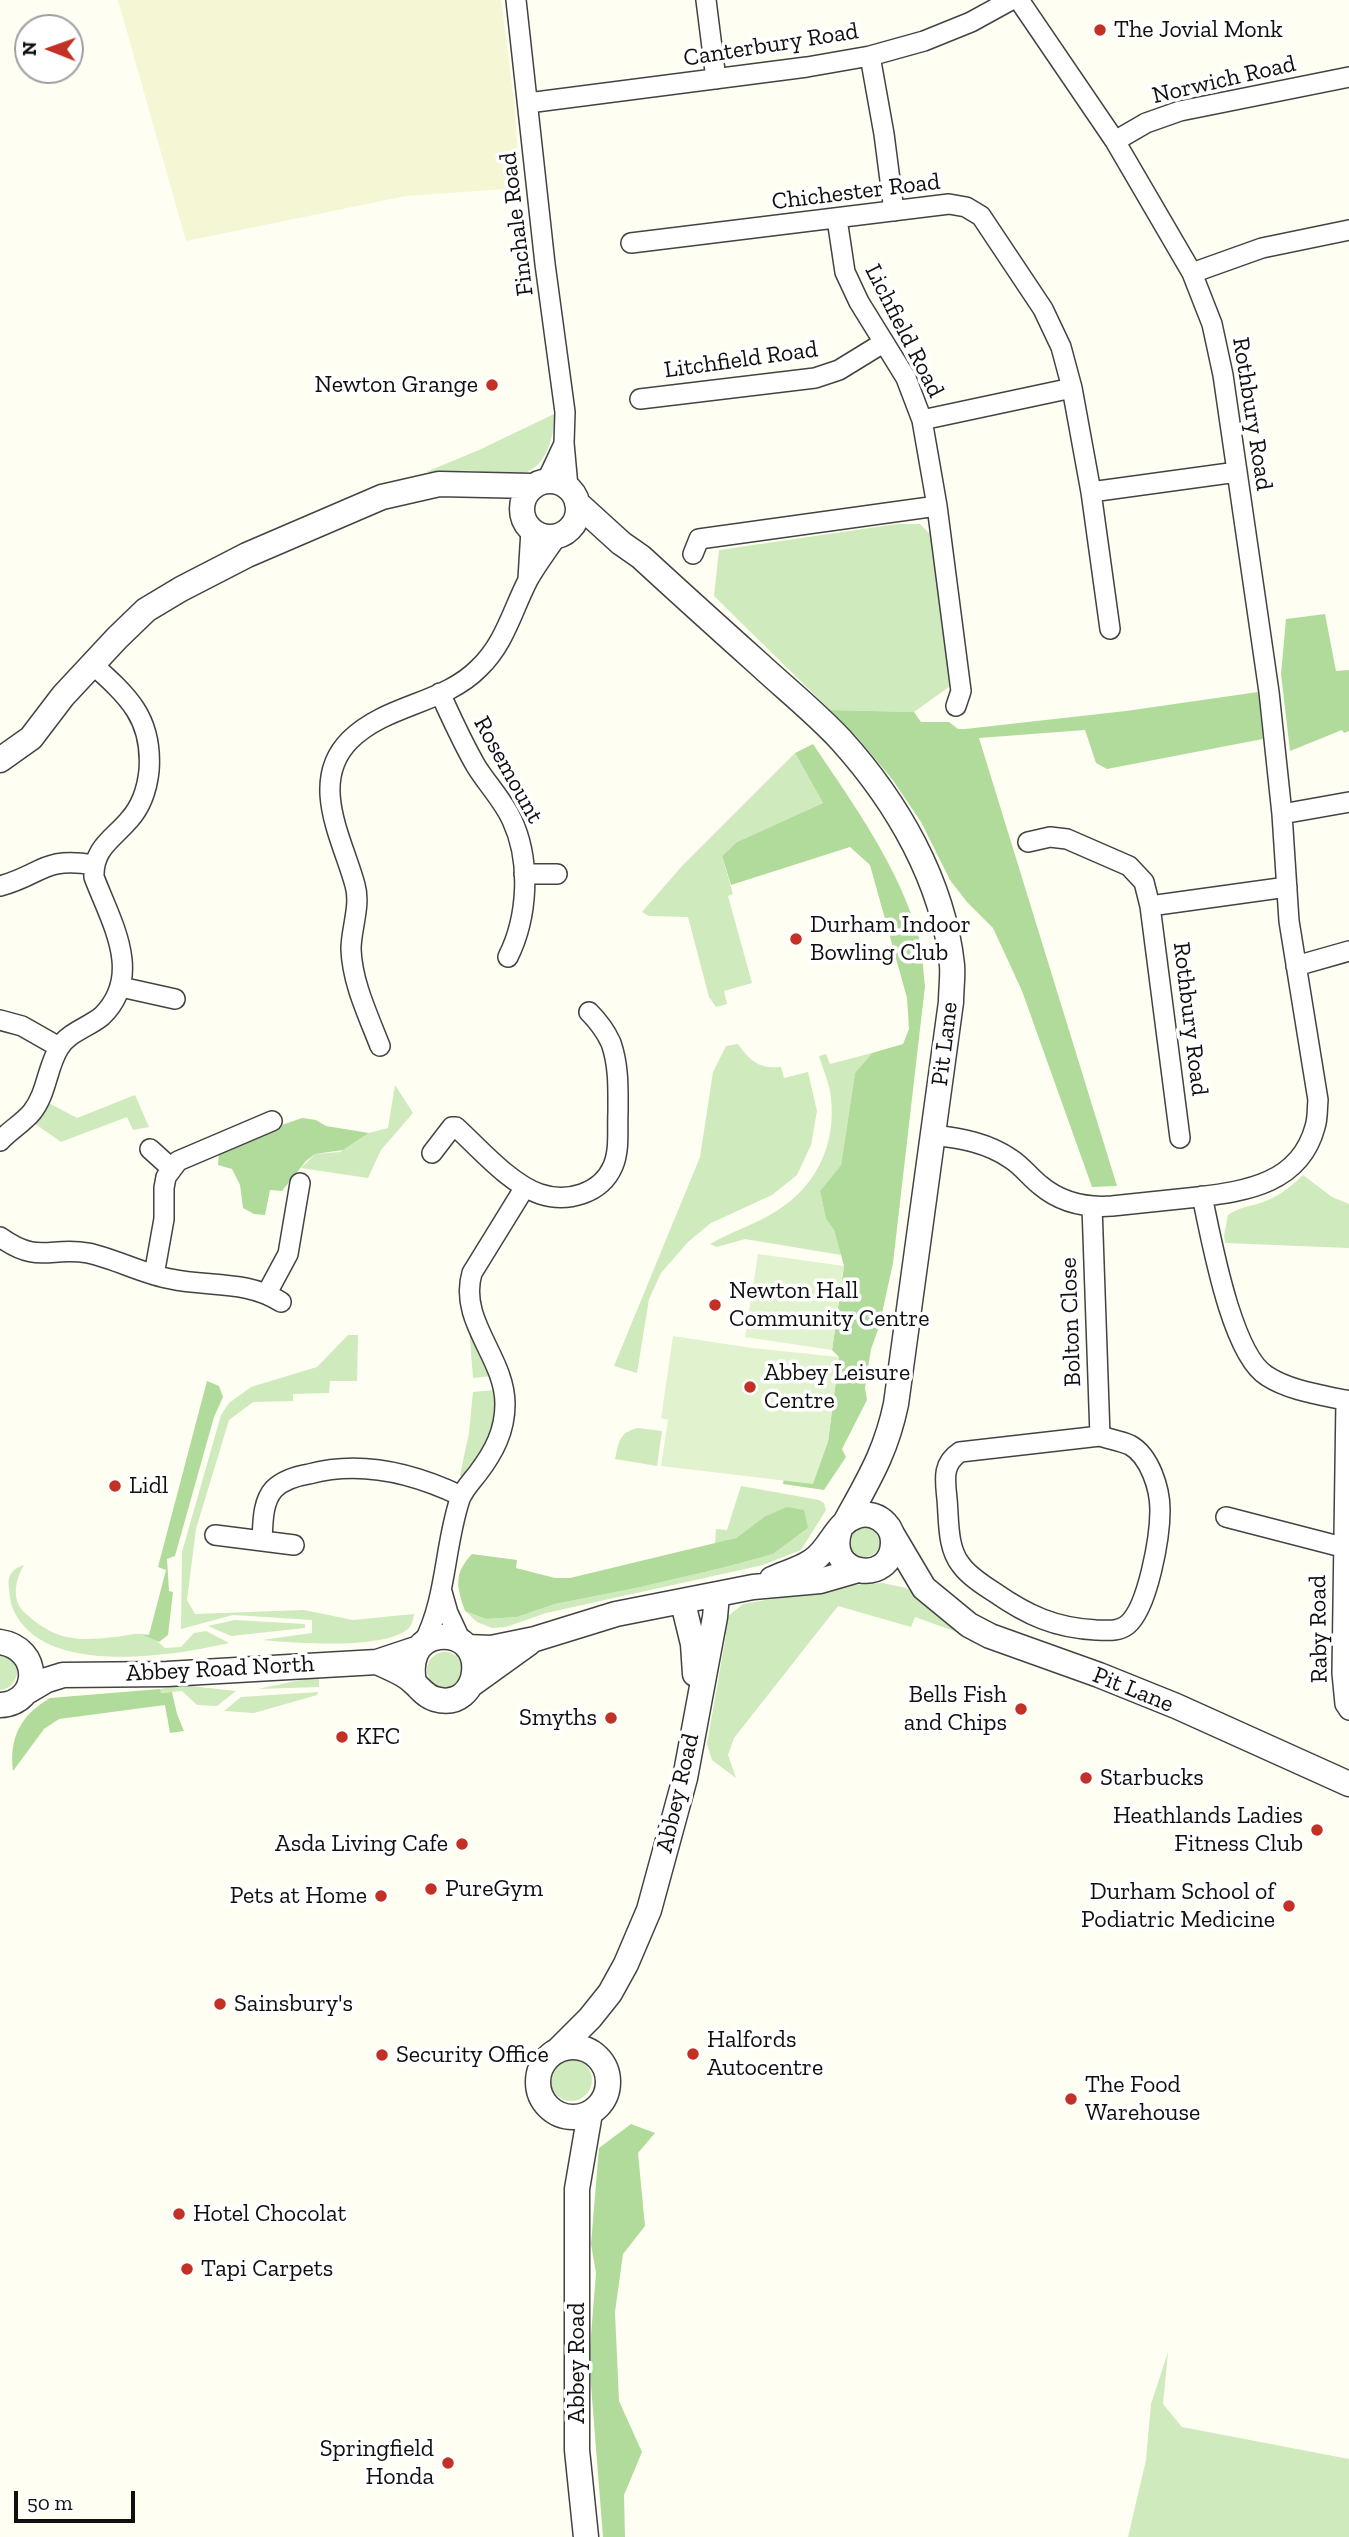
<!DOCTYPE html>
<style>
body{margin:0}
#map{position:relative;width:1349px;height:2537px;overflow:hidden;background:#fffef3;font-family:"Zilla Slab",serif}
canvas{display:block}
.north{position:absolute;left:14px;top:14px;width:70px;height:70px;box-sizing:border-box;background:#fff;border:2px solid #9f9f9f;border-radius:50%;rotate:271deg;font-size:19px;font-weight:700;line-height:28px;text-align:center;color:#101010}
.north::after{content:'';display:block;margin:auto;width:24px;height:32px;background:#c23026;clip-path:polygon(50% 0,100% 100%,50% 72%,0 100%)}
.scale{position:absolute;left:14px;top:2491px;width:121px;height:32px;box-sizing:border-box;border:4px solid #101010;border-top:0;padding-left:9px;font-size:21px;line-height:24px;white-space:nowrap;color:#101010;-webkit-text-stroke:5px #fff;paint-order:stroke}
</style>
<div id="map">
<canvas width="1349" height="2537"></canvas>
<div class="north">N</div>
<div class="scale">50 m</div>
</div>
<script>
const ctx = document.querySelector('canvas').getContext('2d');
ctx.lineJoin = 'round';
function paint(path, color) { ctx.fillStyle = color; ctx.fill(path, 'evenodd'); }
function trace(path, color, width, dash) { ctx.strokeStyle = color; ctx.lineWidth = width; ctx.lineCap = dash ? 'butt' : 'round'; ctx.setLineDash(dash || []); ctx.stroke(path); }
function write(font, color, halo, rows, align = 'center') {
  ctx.font = font + ' "Zilla Slab",serif'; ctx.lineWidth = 7; ctx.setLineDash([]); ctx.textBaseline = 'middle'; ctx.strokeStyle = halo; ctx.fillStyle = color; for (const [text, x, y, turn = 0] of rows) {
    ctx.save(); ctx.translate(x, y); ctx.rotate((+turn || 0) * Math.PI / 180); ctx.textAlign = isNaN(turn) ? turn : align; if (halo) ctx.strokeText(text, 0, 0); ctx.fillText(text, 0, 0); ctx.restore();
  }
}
paint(new Path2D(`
 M 118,0 L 501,0 L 515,109 L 520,188 L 406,196 L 186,241 Z`), '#f5f6d3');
paint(new Path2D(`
 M 554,414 C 555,434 547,466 524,473 C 509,478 491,473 475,471 C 459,470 443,472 426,472 L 479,450 Z
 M 897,524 L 920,524 L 930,534 L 953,684 L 914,712 L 830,710 L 714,596 L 719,550 Z
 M 795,753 L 823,803 L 737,842 L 722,856 L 733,894 L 728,896 L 752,983 L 724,991 L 727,1004 L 716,1007 L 709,997 L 688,917 L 649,916 L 642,912 L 682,866 Z
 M 738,1044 C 750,1061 759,1069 781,1067 L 784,1078 L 808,1072 L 817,1111 L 811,1145 L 797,1175 L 772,1195 L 711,1223 L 688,1242 L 661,1273 L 649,1299 L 637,1373 L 614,1366 L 700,1157 L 713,1072 L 726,1046 Z
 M 872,1053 L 855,1073 L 841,1165 L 820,1191 L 826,1219 L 834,1230 L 841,1255 L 745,1239 L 717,1247 L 710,1244 C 732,1231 757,1224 778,1210 C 817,1185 836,1144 831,1098 C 830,1084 823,1070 819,1056 L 826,1054 L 830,1064 Z
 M 395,1085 L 413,1113 L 381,1150 L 368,1178 L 301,1168 L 315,1154 L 340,1152 L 369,1133 L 388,1128 Z
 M 135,1095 L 149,1127 L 133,1130 L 127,1117 L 61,1142 L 34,1123 L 47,1102 L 77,1118 Z
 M 1303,1175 L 1332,1197 L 1349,1204 L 1349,1248 L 1225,1243 L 1224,1235 L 1228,1215 C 1239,1207 1253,1206 1266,1201 C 1279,1196 1293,1185 1303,1175 Z
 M 469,1325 L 492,1376 L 473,1378 Z
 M 348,1335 L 358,1335 L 357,1381 L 330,1381 L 329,1393 L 293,1394 L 293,1401 L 253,1402 L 229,1420 L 196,1529 L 187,1600 L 195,1614 L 304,1610 L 353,1620 L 414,1614 C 413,1619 412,1625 408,1629 C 383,1650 293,1643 262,1640 L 312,1633 L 312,1620 L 233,1615 L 181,1629 L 182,1552 L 221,1415 L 229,1403 L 251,1387 L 317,1367 Z
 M 495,1390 C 496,1431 487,1446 462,1477 L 460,1475 L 469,1433 L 473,1392 Z
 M 638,1428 L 662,1431 L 657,1466 L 615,1459 C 619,1442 619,1432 638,1428 Z
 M 741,1486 L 819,1500 L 824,1503 L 826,1510 L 801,1550 L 763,1565 L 546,1613 L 506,1627 L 492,1628 L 477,1622 L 465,1611 L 486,1619 L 517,1617 L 555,1604 L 636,1588 L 726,1567 L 773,1554 L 808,1528 L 764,1517 L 736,1538 L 715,1544 L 716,1529 L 727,1530 Z
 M850 1542a15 15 0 1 1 30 0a15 15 0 1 1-30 0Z
 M 24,1565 C 16,1578 11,1598 23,1611 C 52,1639 74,1642 114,1637 C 122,1637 133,1633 141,1634 C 149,1636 159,1642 165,1648 L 181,1647 L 194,1633 L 206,1631 L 229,1643 C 172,1656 50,1676 16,1615 C 11,1607 10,1598 9,1589 C 7,1576 11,1569 24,1565 Z
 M 883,1583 L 906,1588 L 973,1638 L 915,1617 L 911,1627 L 838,1606 L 734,1738 L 728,1755 L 736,1778 L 712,1760 L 707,1744 L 726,1635 L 719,1635 L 727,1617 L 743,1604 L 851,1585 Z
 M 235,1620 L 305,1624 L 305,1628 L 231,1636 L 208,1626 Z
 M427 1670a18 18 0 1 1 36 0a18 18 0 1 1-36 0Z
 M 0,1654 L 12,1659 L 18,1670 C 16,1681 11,1689 0,1690 Z
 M 319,1676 L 319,1687 L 258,1689 Z
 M 182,1685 L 236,1691 L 217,1706 L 197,1705 L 182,1691 L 160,1693 L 160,1689 Z
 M 318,1692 L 317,1695 L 254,1713 L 224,1711 L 241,1697 Z
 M550 2080a21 21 0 1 1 42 0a21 21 0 1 1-42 0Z
 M 1168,2352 L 1163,2404 L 1182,2427 L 1349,2459 L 1349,2537 L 1128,2537 L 1146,2460 L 1151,2404 Z`), '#cfeabc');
paint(new Path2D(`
 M 1325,614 L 1336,671 L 1349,670 L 1349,731 L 1344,733 L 1342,730 L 1290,751 L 1281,674 L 1286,619 Z
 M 1258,692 L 1263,739 L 1107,769 L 1096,763 L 1085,730 L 979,738 L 1117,1186 L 1092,1187 L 1022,991 L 993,928 L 967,902 L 950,880 L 921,822 L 892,779 L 857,737 L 830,710 L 914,712 L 921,722 L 949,722 L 958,729 L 965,729 L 1126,711 Z
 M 813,744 C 854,805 899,867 919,938 C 923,953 923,970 925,986 L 893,1263 L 879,1327 L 871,1349 L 865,1388 L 867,1400 L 842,1449 L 846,1457 L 824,1490 L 783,1484 L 789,1448 L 828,1441 L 839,1357 L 832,1350 L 844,1266 L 834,1230 L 826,1219 L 820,1191 L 841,1165 L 855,1073 L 872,1053 L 903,1044 L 909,1029 L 907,998 L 870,865 L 850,847 L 731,885 L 722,856 L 737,842 L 823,803 L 795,753 Z
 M 302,1118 L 316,1120 L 326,1126 L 369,1133 L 343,1150 L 315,1154 L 306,1161 L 282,1191 L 270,1190 L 265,1215 L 254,1214 L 243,1208 L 240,1185 L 232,1169 L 218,1165 L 219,1152 L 279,1126 Z
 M 207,1381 L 219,1386 L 223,1397 L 214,1417 L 175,1556 L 167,1559 L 169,1591 L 173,1592 L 168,1635 L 159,1642 L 141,1634 L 149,1635 L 166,1570 L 158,1567 L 159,1563 Z
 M 787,1507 L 804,1510 L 808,1528 L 773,1554 L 726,1567 L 636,1588 L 555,1604 L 517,1617 L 486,1619 L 465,1611 C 457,1587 453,1574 472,1554 L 517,1560 L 516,1568 L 555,1578 L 570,1578 L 736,1538 L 764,1517 Z
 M 160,1689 L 161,1693 L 172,1692 L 177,1714 L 184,1731 L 170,1733 L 165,1705 L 59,1719 L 44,1729 L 13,1771 C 9,1737 21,1715 50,1698 Z
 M 631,2124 L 655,2133 L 638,2153 L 645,2226 L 623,2254 L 615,2312 L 619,2401 L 642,2452 L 624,2495 L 625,2537 L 603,2537 L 589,2360 L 596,2273 L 591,2244 L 599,2148 Z`), '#b1db9b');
paint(new Path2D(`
 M 758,1254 L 844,1266 L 832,1350 L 745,1337 Z
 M 673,1336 L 752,1348 L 839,1357 L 828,1442 L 813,1484 L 661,1466 L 668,1420 L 661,1418 Z`), '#e1f2ce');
const minor = new Path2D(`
 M 516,0 L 545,264 L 565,412 L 564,443 L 568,487
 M 706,0 L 716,79
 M 870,56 L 884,134 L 894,211
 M 528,103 L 807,67 L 870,56 L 924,41 L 971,22 L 1011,0
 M 1115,141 L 1146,123 L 1180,111 L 1349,77
 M 837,219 L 845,272 L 859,302 L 906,378 L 922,420 L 937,506 L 961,691 L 956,706
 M 631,243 L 949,204 L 966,207 L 981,216 L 1043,309 L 1061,347 L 1072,388 L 1091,492 L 1110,629
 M 1192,273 L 1262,248 L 1349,230
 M 640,399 L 815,378 L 839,370 L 883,343
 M 922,420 L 1072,388
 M 547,480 L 563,446
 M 1091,492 L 1237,472
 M 693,554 L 699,539 L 937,506
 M 528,579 L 531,530
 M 440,693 C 451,717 462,742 476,766 C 487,784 503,800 512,820 C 531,861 528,917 508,957
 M 1282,814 L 1349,802
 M 1028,842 L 1050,837 L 1067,839 L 1129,866 L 1144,882 L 1150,906 L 1180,1138
 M 524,874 L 557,874
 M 0,886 C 42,875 43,856 94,865
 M 1150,906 L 1287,887
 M 1296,966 L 1349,951
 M 121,987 L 175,999
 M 0,1020 L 22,1026 L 59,1047
 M 380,1046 C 368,1015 352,982 351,949 C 351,929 361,905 355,885 C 343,840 308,782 350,740 C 386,704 444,704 479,668 C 505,643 512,611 528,580 C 536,565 548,550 557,536
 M 933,1135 C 961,1138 988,1143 1011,1159 C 1022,1166 1030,1177 1040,1185 C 1060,1202 1085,1208 1112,1206 C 1140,1203 1169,1200 1198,1197 C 1247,1191 1300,1183 1315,1127 C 1318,1118 1317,1108 1318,1100 L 1289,921 L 1282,814 L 1269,692 L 1223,375 L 1212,324 L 1192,273 L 1115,141 L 1019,0
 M 0,1141 C 10,1130 23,1123 32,1112 C 47,1093 47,1067 59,1048 C 67,1033 89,1027 102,1016 C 144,975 111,922 94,877 C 93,848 113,839 129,820 C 141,807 147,789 149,771 C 153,718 128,696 91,663
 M 150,1149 L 171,1168
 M 432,1153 L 452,1127 L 456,1127 C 479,1148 510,1184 540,1194 C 567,1203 601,1194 613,1166 C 620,1150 617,1129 618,1112 C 618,1089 619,1066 611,1043 C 606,1032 598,1021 589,1012
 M 1202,1196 C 1211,1237 1231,1354 1267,1376 C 1290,1391 1322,1395 1349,1401
 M 1092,1206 L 1100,1436
 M 0,1237 C 39,1265 50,1246 88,1253 C 116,1259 143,1274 171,1279 C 208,1287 247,1280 281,1302
 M 154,1275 L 164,1219 L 164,1188 L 166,1177 L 178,1161 L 272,1121
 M 267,1293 L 288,1254 L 300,1183
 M 1346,1400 L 1342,1673 L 1345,1704 L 1349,1710
 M 1100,1436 C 1109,1439 1121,1441 1130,1445 C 1150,1456 1160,1489 1160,1510 C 1160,1537 1148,1608 1127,1625 C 1118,1632 1107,1630 1096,1630 C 1055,1628 1027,1615 994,1592 C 983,1585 969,1576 961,1565 C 947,1548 949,1520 947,1499 C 945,1479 942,1464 960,1452 Z
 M 1226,1517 L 1342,1547
 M 215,1535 L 294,1545
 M 262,1541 C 263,1524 262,1502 274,1489 C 283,1480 297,1476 309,1474 C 361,1460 413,1473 461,1496
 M 442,1592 L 448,1613 L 462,1643
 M 423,1644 C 447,1598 444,1547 460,1499 C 464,1489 472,1481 478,1473 C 494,1452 505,1431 505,1404 C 505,1357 458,1321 472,1273 L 525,1187`);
const tertiary = new Path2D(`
 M522 509a28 28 0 1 1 56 0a28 28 0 1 1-56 0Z
 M 577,503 L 621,543 L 641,557 C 680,593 720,629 759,664 C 786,689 816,713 841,740 C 897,802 943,881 952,965 C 953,977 951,990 951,1002 L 896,1404 C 886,1452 869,1479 846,1521
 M 0,760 L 31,738 L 63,696 L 117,638 L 146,610 L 181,589 L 247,555 L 382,497 L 439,484 L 532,486
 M 892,1534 L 924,1588 L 969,1625 L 990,1636 L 1099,1675 L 1176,1706 L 1349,1784
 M 772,1579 C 785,1573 801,1569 812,1561 C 830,1550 836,1522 857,1516 C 867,1512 879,1516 886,1524 C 891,1529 893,1536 893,1543 C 892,1586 823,1577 840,1529
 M 683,1603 L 693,1644 L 695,1674
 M 0,1642 C 42,1648 41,1703 0,1705
 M 467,1647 L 491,1648 L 535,1639 L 616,1614 L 753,1587 L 820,1581 L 858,1570
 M 377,1662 C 389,1668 405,1673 414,1683 C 421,1689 425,1696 435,1699 C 482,1713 491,1632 439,1637 C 415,1640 410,1663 414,1682
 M 472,1684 L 529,1643
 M 25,1693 L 47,1680 L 63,1675 L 167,1674 L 377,1662 L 419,1648
 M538 2082a35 35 0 1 1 70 0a35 35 0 1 1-70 0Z
 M 557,2051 L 590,2018 L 610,1993 L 626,1964 L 649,1910 L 685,1778 L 715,1617 L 717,1595
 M 586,2537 L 577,2450 L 577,2189 L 590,2113`);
trace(minor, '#434343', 22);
trace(tertiary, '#434343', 27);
trace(minor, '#fff', 19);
trace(tertiary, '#fff', 24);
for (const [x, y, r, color] of [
 [1100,30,7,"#c23026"],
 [492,385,7,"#c23026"],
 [796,939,7,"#c23026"],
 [715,1305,7,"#c23026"],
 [750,1387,7,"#c23026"],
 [115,1486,7,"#c23026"],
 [1021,1709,7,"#c23026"],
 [611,1718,7,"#c23026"],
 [342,1737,7,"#c23026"],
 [1086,1778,7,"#c23026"],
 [1317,1830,7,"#c23026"],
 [462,1844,7,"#c23026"],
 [431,1889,7,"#c23026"],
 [381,1896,7,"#c23026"],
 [1289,1906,7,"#c23026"],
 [220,2004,7,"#c23026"],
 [693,2054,7,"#c23026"],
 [382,2055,7,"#c23026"],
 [1071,2099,7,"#c23026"],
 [179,2214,7,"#c23026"],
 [187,2269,7,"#c23026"],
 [448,2463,7,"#c23026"]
]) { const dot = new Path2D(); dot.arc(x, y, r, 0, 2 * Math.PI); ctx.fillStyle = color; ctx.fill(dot); trace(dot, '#fff', 2.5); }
write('24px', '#101010', '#fff', [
 ["The Jovial Monk",1114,30],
 ["Newton Grange",478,385,"right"],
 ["Durham Indoor",810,925],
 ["Bowling Club",810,953],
 ["Newton Hall",729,1291],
 ["Community Centre",729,1319],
 ["Abbey Leisure",764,1373],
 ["Centre",764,1401],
 ["Lidl",129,1486],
 ["Bells Fish",1007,1695,"right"],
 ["and Chips",1007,1723,"right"],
 ["Smyths",597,1718,"right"],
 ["KFC",356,1737],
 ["Starbucks",1100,1778],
 ["Heathlands Ladies",1303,1816,"right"],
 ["Fitness Club",1303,1844,"right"],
 ["Asda Living Cafe",448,1844,"right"],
 ["PureGym",445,1889],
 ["Durham School of",1275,1892,"right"],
 ["Podiatric Medicine",1275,1920,"right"],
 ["Pets at Home",367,1896,"right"],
 ["Sainsbury's",234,2004],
 ["Halfords",707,2040],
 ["Autocentre",707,2068],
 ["Security Office",396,2055],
 ["The Food",1085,2085],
 ["Warehouse",1085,2113],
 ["Hotel Chocolat",193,2214],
 ["Tapi Carpets",201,2269],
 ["Springfield",434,2449,"right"],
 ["Honda",434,2477,"right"]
], 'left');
write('24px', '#101010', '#fff', [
 ["Canterbury Road",771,45,-9],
 ["Norwich Road",1224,80,-13],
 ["Chichester Road",856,192,-7],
 ["Finchale Road",517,224,-97],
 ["Lichfield Road",904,331,63],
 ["Litchfield Road",741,360,-8],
 ["Rothbury Road",1252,414,81],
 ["Rosemount",508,770,61],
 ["Rothbury Road",1190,1019,83],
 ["Pit Lane",945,1044,-83],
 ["Bolton Close",1071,1322,-92],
 ["Raby Road",1319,1629,-91],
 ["Abbey Road North",220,1669,-3],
 ["Pit Lane",1133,1690,22],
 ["Abbey Road",678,1793,-77],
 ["Abbey Road",577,2363,-90]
]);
</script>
